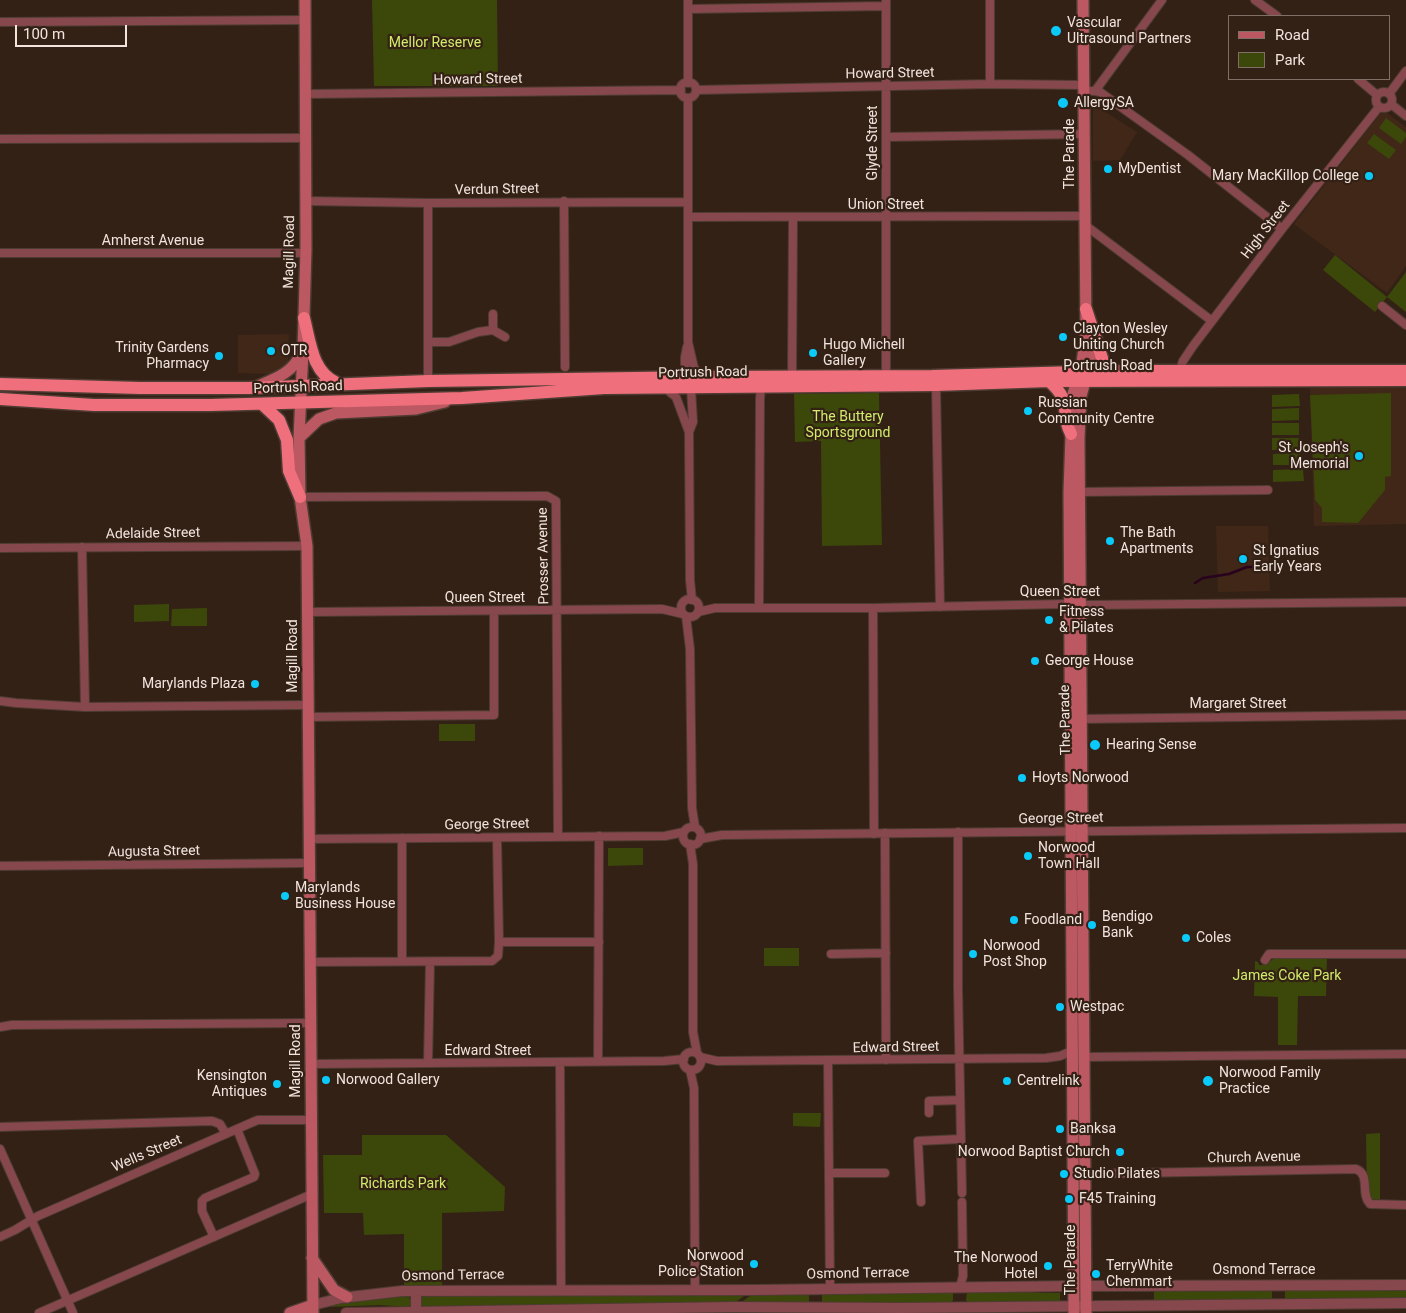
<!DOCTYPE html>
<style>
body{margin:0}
#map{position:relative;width:1406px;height:1313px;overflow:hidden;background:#342116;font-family:Roboto,sans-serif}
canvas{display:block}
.legend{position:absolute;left:1228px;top:15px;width:162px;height:65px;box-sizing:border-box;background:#342116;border:1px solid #806f66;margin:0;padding:6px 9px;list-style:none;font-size:15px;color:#f1e4dd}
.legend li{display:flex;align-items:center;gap:10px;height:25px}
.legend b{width:25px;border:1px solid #806f66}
.scale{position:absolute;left:15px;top:25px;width:112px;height:22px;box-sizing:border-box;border:2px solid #f1e4dd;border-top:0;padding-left:6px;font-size:15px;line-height:18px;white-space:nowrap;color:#f1e4dd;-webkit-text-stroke:4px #342116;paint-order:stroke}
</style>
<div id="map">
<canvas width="1406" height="1313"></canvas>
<ul class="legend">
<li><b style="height:6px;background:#bc5861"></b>Road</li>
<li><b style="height:14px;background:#3c470a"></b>Park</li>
</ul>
<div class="scale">100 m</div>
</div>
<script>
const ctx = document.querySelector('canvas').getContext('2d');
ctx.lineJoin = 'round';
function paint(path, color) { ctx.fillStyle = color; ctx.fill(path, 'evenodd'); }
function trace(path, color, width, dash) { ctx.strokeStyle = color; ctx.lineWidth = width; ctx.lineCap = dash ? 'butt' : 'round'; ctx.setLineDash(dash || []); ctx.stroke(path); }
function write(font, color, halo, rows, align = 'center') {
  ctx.font = font + ' Roboto,sans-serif'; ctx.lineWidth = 4.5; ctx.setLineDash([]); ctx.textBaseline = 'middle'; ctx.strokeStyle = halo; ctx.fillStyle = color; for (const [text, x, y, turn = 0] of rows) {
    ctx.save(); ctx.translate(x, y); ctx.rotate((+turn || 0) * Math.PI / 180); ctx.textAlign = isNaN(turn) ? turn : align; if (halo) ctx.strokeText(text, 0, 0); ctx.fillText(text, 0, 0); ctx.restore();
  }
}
paint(new Path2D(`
 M 1093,104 L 1137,132 L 1120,160 L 1093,161 Z
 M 1383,110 L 1406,127 L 1406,266 L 1387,293 L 1294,224 Z
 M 289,334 L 288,363 L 278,371 L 270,374 L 238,373 L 238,335 Z
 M 1406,386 L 1406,524 L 1314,526 L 1310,388 Z
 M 1216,526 L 1268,526 L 1270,591 L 1218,592 Z`), '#402718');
paint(new Path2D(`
 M 372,0 L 497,0 L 498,86 L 374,86 Z
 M 1386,118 L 1406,133 L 1406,137 L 1401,144 L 1379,128 Z
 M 1374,134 L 1396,150 L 1389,159 L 1367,143 Z
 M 1335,255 L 1387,297 L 1406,272 L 1406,312 L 1387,297 L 1375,312 L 1323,270 Z
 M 879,393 L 882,545 L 822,546 L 821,441 L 795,442 L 794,394 Z
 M 1391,393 L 1391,476 L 1385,477 L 1385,490 L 1358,523 L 1322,522 L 1322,508 L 1315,500 L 1310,395 Z
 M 1299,394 L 1300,406 L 1272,407 L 1272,395 Z
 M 1299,408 L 1299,420 L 1272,421 L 1272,409 Z
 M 1272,423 L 1299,423 L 1299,435 L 1272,435 Z
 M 1272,438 L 1299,438 L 1300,450 L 1272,450 Z
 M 1300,453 L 1300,465 L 1273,465 L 1273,454 Z
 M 1303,469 L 1304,481 L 1273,482 L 1273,470 Z
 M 169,604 L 169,621 L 134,622 L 134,605 Z
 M 207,608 L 207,626 L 171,626 L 172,609 Z
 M 439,724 L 475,724 L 475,741 L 439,741 Z
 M 608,848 L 643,848 L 643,865 L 608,866 Z
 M 764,948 L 799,948 L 799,966 L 764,966 Z
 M 1280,954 L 1327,954 L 1326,996 L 1298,996 L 1297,1045 L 1278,1045 L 1278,997 L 1254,996 L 1255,961 L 1258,962 L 1259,965 L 1265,965 Z
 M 793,1113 L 821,1113 L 820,1127 L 793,1126 Z
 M 1380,1133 L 1380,1199 L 1372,1199 L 1367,1193 L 1366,1134 Z
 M 362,1135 L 446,1135 L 505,1187 L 504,1211 L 442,1213 L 442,1291 L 404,1291 L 404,1234 L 364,1235 L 363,1213 L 324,1213 L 323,1155 L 362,1155 Z
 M 1406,1288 L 1406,1300 L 1287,1300 L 1285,1298 L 1285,1290 Z
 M 1154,1289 L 1272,1290 L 1272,1298 L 1270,1300 L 1154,1302 Z
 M 1011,1290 L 1040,1293 L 1060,1293 L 1060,1301 L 1048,1302 L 969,1303 L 966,1300 L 967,1292 Z
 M 809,1292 L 809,1304 L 739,1304 L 754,1293 Z
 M 822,1292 L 953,1292 L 953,1300 L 951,1303 L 822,1304 Z
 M 747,1294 L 731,1305 L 423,1307 L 421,1305 L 421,1297 L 424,1295 Z
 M 409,1296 L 411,1305 L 408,1307 L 380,1305 L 330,1307 C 353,1296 383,1297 409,1296 Z`), '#3c470a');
trace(new Path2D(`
 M 1195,583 L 1203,578 L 1229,574 L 1247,567 L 1258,567 L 1269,564`), '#29021e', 2.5);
const minor = new Path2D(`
 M 688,0 L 688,83
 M 990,0 L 990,84
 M 1255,0 L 1277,16
 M 688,9 L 886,6
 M 0,22 L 305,20
 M 1358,79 L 1377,95
 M680 90a8 8 0 1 1 16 0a8 8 0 1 1-16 0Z
 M 696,90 L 990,84 L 1084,85
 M 1084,91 L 1095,91 L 1100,92 L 1188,155 L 1282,229
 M 1095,91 L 1162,0
 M1376 100a8 8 0 1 1 16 0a8 8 0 1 1-16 0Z
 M 305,94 L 681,90
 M 1389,94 L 1406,71
 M 688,98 L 688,342 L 694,368 L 702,376
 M 1391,104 L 1406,116
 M 886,137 L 1085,134
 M 0,139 L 305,138
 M 306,201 L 428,203 L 688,202
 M 564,201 L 565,367
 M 428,203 L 428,381
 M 688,217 L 1085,216
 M 1085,225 L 1212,321
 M 0,253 L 305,253
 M 1382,306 L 1406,325
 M 493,330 L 493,314
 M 493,330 L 505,337
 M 428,342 L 449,342 L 478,332 L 493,330
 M 1179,372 L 1183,361 L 1193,346 L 1282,229 L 1379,107
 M 886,376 L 886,0
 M 685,377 L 685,357 L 687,347
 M 792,377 L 793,218
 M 936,385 L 940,607
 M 691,388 L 693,422 L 689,432 L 690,580 L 692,600
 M 666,389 L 676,397 L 689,432
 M 1076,492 L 1268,490
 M 300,497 L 547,496 L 556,501 L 558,836
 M 82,547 L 85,707
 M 0,548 L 307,546
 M681 608a9 9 0 1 1 18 0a9 9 0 1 1-18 0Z
 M 759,607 L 760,399 L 761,387
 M 873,608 L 874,834
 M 307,612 L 662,609 L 683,614
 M 698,612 L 715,608 L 873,608 L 1065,604 L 1085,605 L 1406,602
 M 686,616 L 690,649 L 692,808 L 695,827
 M 0,701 L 16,703 L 85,707 L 308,705
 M 308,717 L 494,715 L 494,611
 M 1078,719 L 1406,715
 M683 836a9 9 0 1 1 18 0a9 9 0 1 1-18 0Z
 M 958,832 L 958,987 L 962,1193
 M 885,833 L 886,1060
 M 402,838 L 402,961
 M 497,838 L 499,942
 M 309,839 L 665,836 L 684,832
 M 700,839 L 722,835 L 1406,828
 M 690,844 L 693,864 L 693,1032 L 697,1053
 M 0,866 L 309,863
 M 831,954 L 886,953
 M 1265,960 L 1269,954 L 1406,954
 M 310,962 L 492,961 L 498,956 L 499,942 L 599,942
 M 0,1027 L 12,1025 L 310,1023
 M683 1061a9 9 0 1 1 18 0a9 9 0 1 1-18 0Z
 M 700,1057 L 717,1061 L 1046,1058 L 1060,1056 L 1074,1050
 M 1084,1057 L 1406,1054
 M 828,1061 L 830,1289
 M 598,1062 L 599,836
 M 428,1063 L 430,962
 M 560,1063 L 561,1291
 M 311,1064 L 664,1061 L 684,1059
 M 690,1070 L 694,1088 L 695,1290
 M 929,1113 L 929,1101 L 960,1100
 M 0,1127 L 212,1121 L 220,1124 L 226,1134
 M 0,1149 L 73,1313
 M 829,1173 L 885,1173
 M 1081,1174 L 1356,1169 C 1371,1175 1360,1194 1370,1204 L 1406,1205
 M 921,1202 L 918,1141 L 960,1139
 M 0,1237 L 15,1230 L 38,1216 L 253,1122 L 258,1120 L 311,1120
 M 214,1237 L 202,1211 L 202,1201 L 205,1198 L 254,1177 L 255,1174 L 237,1129
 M 960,1287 L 963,1276 L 962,1202
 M 39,1313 L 312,1194`);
const tertiary = new Path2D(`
 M 1086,1286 L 1406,1285
 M 416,1291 L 416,1311
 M 313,1305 L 341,1298 L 402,1291 L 755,1290 L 1074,1286
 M 346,1313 L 733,1307 L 901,1308 L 1406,1303`);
const secondary = new Path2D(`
 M 305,0 L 306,249 L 303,350 L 299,438 L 300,497 L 307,546 L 313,1313
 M 258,386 C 277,378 292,373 301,354
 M 299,438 L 319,419 L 336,413 L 416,409 L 445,402
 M 312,1258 L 334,1290 L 347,1297
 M 290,1313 L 313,1305
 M 1074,1313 L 1069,492 L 1072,406 L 1073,394 L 1082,363 L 1086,333 L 1083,0
 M 1086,1313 L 1079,438 L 1081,396 L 1091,360 L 1093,346 L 1092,335`);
const trunk = new Path2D(`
 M 1086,309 L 1103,361 L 1106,366 L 1115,371
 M 304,318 C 310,341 312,373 337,383
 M 1049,381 C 1074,403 1059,411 1071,434
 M 0,384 L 140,388 L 249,388 L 428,381 L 703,377 L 932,376 L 1115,371 L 1406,371
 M 0,399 L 94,405 L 211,405 L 462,398 L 604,388 L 936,385 L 1049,381 L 1406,380
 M 262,404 L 279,420 L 287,440 L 289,471 L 300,497`);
trace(minor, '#4e3c32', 10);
trace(tertiary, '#4e3c32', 12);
trace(secondary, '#4e3c32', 14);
trace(trunk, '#4e3c32', 15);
trace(minor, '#86484d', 8);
trace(tertiary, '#86484d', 10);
trace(secondary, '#bc5861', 11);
trace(trunk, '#ef707c', 12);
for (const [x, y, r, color] of [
 [1056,31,6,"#0acafa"],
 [1063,103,6,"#0acafa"],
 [1108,169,5,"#0acafa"],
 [1369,176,5,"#0acafa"],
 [1063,337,5,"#0acafa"],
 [271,351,5,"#0acafa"],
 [813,353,5,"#0acafa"],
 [219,356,5,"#0acafa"],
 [1028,411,5,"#0acafa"],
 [1359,456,5,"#0acafa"],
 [1110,541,5,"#0acafa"],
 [1243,559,5,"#0acafa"],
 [1049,620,5,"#0acafa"],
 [1035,661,5,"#0acafa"],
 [255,684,5,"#0acafa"],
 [1095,745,6,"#0acafa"],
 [1022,778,5,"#0acafa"],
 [1028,856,5,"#0acafa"],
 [285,896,5,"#0acafa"],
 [1014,920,5,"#0acafa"],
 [1092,925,5,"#0acafa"],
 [1186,938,5,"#0acafa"],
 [973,954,5,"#0acafa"],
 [1060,1007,5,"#0acafa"],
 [326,1080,5,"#0acafa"],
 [1007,1081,5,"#0acafa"],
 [1208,1081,6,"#0acafa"],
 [277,1084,5,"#0acafa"],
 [1060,1129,5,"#0acafa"],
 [1120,1152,5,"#0acafa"],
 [1064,1174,5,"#0acafa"],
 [1069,1199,5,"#0acafa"],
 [754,1264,5,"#0acafa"],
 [1048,1266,5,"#0acafa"],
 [1096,1274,5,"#0acafa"]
]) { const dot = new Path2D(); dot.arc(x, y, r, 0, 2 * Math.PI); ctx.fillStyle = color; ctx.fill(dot); trace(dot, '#342116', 2); }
write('14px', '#f1e4dd', '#342116', [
 ["Vascular",1067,23],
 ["Ultrasound Partners",1067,39],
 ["AllergySA",1074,103],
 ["MyDentist",1118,169],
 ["Mary MacKillop College",1359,176,"right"],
 ["Clayton Wesley",1073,329],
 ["Uniting Church",1073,345],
 ["Hugo Michell",823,345],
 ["Gallery",823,361],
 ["Trinity Gardens",209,348,"right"],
 ["Pharmacy",209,364,"right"],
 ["OTR",281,351],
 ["Russian",1038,403],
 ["Community Centre",1038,419],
 ["St Joseph's",1349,448,"right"],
 ["Memorial",1349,464,"right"],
 ["The Bath",1120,533],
 ["Apartments",1120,549],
 ["St Ignatius",1253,551],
 ["Early Years",1253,567],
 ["Fitness",1059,612],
 ["& Pilates",1059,628],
 ["George House",1045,661],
 ["Marylands Plaza",245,684,"right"],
 ["Hearing Sense",1106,745],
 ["Hoyts Norwood",1032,778],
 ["Norwood",1038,848],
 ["Town Hall",1038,864],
 ["Marylands",295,888],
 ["Business House",295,904],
 ["Bendigo",1102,917],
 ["Bank",1102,933],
 ["Foodland",1024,920],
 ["Coles",1196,938],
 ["Norwood",983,946],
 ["Post Shop",983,962],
 ["Westpac",1070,1007],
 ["Norwood Family",1219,1073],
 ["Practice",1219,1089],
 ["Kensington",267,1076,"right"],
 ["Antiques",267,1092,"right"],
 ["Norwood Gallery",336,1080],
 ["Centrelink",1017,1081],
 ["Banksa",1070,1129],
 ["Norwood Baptist Church",1110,1152,"right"],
 ["Studio Pilates",1074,1174],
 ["F45 Training",1079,1199],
 ["Norwood",744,1256,"right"],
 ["Police Station",744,1272,"right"],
 ["The Norwood",1038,1258,"right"],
 ["Hotel",1038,1274,"right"],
 ["TerryWhite",1106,1266],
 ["Chemmart",1106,1282]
], 'left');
write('14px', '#d1ec69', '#342116', [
 ["Mellor Reserve",435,43],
 ["The Buttery",848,417],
 ["Sportsground",848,433],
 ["James Coke Park",1287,976],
 ["Richards Park",403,1184]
]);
write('14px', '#f1e4dd', '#342116', [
 ["Howard Street",890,74,-1],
 ["Howard Street",478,80,-1],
 ["Glyde Street",873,143,-90],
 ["The Parade",1070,154,-90],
 ["Verdun Street",497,190,-1],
 ["Union Street",886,205],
 ["High Street",1266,230,-52],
 ["Amherst Avenue",153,241],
 ["Magill Road",290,252,-89],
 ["Portrush Road",1108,366],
 ["Portrush Road",703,373,-1],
 ["Portrush Road",298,388,-2],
 ["Adelaide Street",153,534,-1],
 ["Prosser Avenue",544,556,-91],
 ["Queen Street",1060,592],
 ["Queen Street",485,598],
 ["Magill Road",293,656,-90],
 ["Margaret Street",1238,704],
 ["The Parade",1066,720,-91],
 ["George Street",1061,819,-1],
 ["George Street",487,825,-1],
 ["Augusta Street",154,852,-1],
 ["Edward Street",896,1048,-1],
 ["Edward Street",488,1051],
 ["Magill Road",296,1061,-90],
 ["Wells Street",147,1154,-23],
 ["Church Avenue",1254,1158,-1],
 ["The Parade",1071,1260,-90],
 ["Osmond Terrace",1264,1270],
 ["Osmond Terrace",858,1274,-1],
 ["Osmond Terrace",453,1276,-1]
]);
</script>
